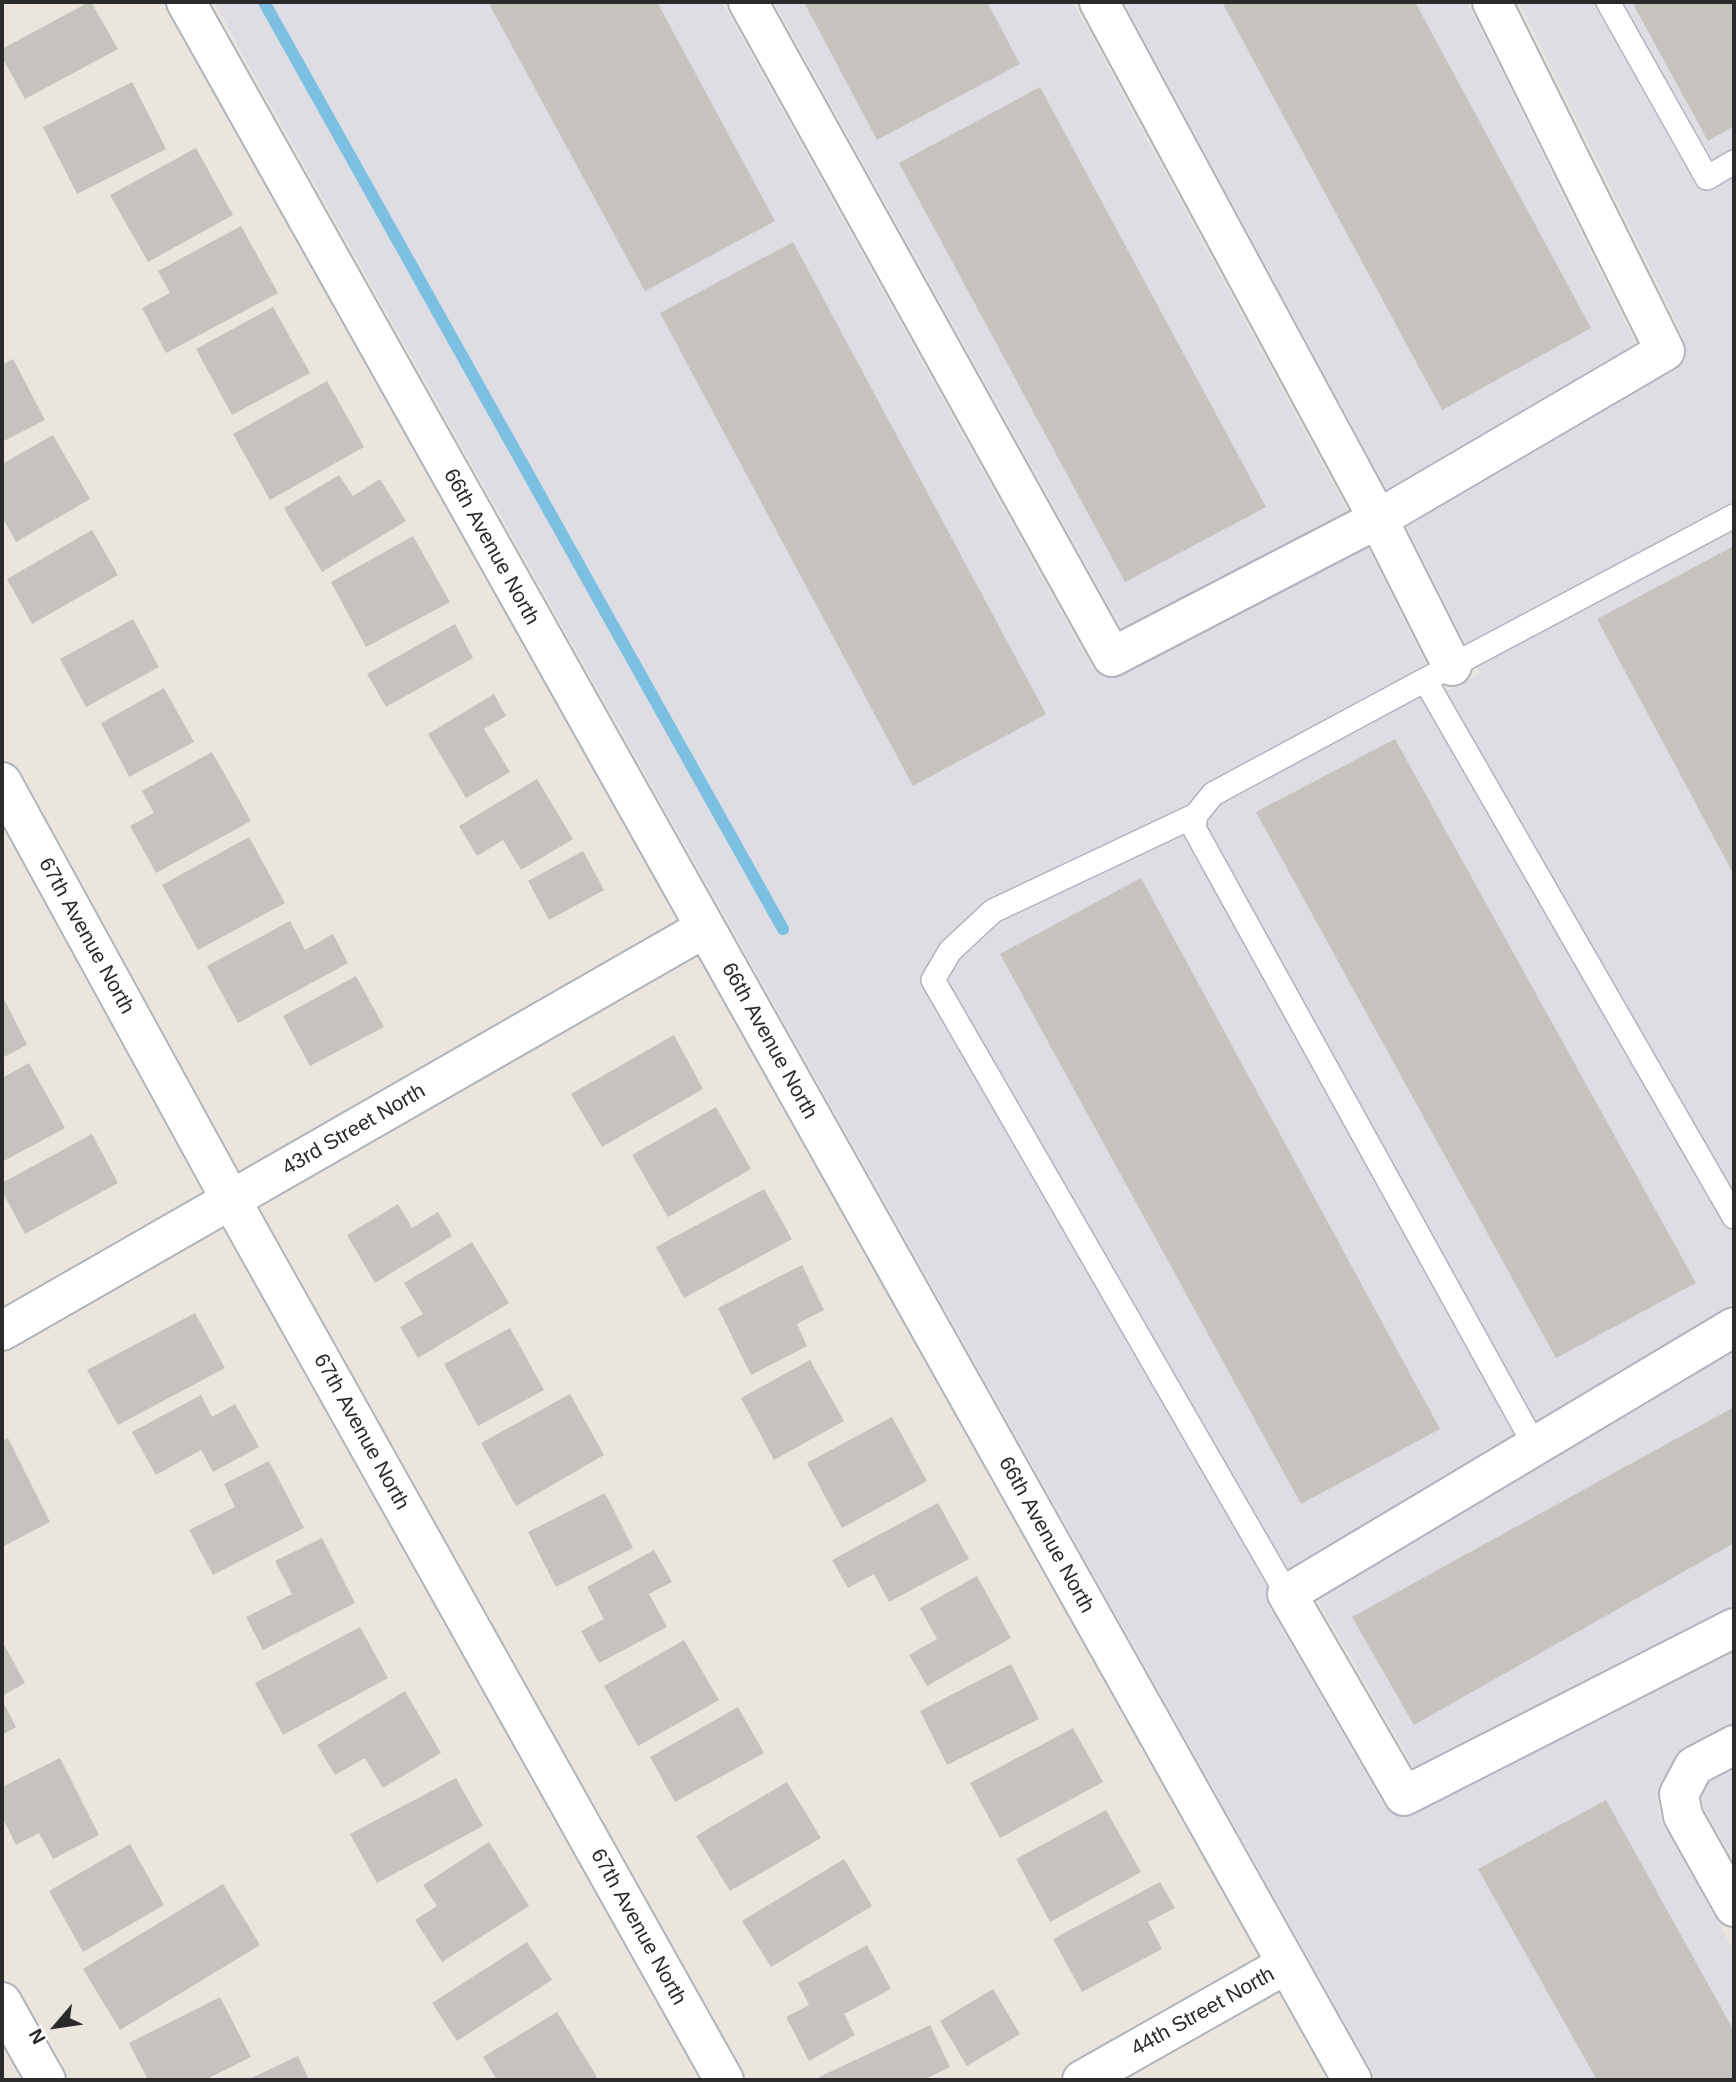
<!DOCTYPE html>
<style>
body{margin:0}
#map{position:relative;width:1736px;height:2082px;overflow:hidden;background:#eae6de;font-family:Helvetica,sans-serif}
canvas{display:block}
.frame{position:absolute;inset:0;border:4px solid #2a2a2a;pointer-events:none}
.north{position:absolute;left:21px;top:1991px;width:70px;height:70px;-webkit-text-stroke:5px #fff;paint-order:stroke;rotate:241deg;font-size:19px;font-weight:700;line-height:28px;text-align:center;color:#2a2a2a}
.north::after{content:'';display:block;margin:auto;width:24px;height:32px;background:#2a2a2a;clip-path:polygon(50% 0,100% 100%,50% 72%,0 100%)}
</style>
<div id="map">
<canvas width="1736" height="2082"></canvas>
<div class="frame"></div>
<div class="north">N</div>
</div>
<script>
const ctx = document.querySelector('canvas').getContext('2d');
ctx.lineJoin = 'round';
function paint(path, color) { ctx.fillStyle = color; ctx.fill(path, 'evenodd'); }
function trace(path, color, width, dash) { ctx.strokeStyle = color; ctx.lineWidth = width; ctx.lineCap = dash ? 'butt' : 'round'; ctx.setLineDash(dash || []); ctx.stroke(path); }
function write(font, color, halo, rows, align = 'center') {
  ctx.font = font + ' Helvetica,sans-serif'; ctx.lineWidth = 6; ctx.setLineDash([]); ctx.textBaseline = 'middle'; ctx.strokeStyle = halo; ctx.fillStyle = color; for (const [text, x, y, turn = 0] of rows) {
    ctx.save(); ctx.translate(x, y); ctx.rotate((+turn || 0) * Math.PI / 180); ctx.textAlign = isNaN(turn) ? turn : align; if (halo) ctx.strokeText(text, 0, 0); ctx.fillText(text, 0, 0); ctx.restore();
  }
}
paint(new Path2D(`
 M 215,2 L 722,2 L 1092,668 L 1122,675 L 1367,547 L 1441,694 L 1480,673 L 1406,525 L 1675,368 L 1685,340 L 1519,2 L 1734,2 L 1734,1303 L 1277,1576 L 1268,1605 L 1385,1807 L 1413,1814 L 1734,1650 L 1734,1722 L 1685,1748 L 1675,1758 L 1659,1786 L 1657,1799 L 1661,1821 L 1734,1951 L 1734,2080 L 1377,2080 L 243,56 Z
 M 774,2 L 1073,2 L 1348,512 L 1122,629 Z
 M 1124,2 L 1467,2 L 1636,344 L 1387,490 Z
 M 1734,1350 L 1734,1605 L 1414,1768 L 1317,1599 Z
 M 1734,1767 L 1734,1861 L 1704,1808 L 1702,1796 L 1710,1780 Z`), '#dfdde4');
trace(new Path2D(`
 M 264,2 L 783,929`), '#7cc0e1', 12);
paint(new Path2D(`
 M 89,2 L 91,2 L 118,49 L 25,99 L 2,57 L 2,49 Z
 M 488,2 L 657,2 L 775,221 L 645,291 Z
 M 804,2 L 987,2 L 1020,64 L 877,140 Z
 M 1222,2 L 1415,2 L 1591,328 L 1442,410 Z
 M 1632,2 L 1734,2 L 1734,126 L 1708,141 Z
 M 132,82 L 166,149 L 77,194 L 43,127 Z
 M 1040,87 L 1266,507 L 1125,582 L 899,163 Z
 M 196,148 L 233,215 L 148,262 L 110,195 Z
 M 241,226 L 278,293 L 166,353 L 142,308 L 170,293 L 158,271 Z
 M 793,242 L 1046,714 L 913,786 L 660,313 Z
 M 273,307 L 310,373 L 232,415 L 196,349 Z
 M 13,359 L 45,420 L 2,442 L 2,365 Z
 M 327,381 L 364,447 L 270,500 L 233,434 Z
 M 53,435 L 90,499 L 16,542 L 2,517 L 2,464 Z
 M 339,475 L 353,496 L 380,479 L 406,521 L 322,572 L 284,508 Z
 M 92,530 L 118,575 L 32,624 L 7,579 Z
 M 413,536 L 450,602 L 366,647 L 331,582 Z
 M 1734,546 L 1734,875 L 1597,619 Z
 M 133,619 L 159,667 L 86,707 L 60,659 Z
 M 455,624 L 473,658 L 386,707 L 367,674 Z
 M 164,688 L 194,742 L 129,777 L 101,723 Z
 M 494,694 L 506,716 L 484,729 L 510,772 L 466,798 L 428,734 Z
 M 1395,739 L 1696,1283 L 1556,1358 L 1256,812 Z
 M 212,752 L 251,821 L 156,873 L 130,826 L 154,813 L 142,791 Z
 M 537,779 L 573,839 L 521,870 L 503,840 L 477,856 L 459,826 Z
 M 249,837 L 285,903 L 198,950 L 162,885 Z
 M 583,851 L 604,890 L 549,920 L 528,881 Z
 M 1141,878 L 1440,1429 L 1301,1504 L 1000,954 Z
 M 290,921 L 305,950 L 333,934 L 348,963 L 238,1023 L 207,966 Z
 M 356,976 L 384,1027 L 310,1066 L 283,1016 Z
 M 2,995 L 27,1045 L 2,1058 Z
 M 674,1035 L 703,1089 L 602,1147 L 571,1094 Z
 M 29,1063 L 65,1128 L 2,1162 L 2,1078 Z
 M 716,1107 L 751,1169 L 668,1217 L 632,1155 Z
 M 92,1134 L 118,1183 L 25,1234 L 2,1191 L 2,1183 Z
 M 764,1189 L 792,1239 L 684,1298 L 656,1247 Z
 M 398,1204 L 412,1228 L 438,1212 L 452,1236 L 375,1283 L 347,1235 Z
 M 472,1242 L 509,1303 L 418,1358 L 400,1327 L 423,1314 L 404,1283 Z
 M 802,1265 L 824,1310 L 797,1324 L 807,1346 L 751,1375 L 718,1308 Z
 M 195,1313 L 225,1368 L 118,1425 L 87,1370 Z
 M 510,1328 L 544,1390 L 478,1426 L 444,1364 Z
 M 810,1360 L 844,1421 L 774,1460 L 741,1398 Z
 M 570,1394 L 604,1455 L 516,1506 L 481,1443 Z
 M 201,1395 L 212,1417 L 235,1404 L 259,1447 L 213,1472 L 201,1450 L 156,1475 L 132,1432 Z
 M 1734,1407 L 1734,1543 L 1414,1725 L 1352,1617 Z
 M 892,1417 L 927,1481 L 842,1528 L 807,1463 Z
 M 8,1438 L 50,1522 L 2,1547 L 2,1441 Z
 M 269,1461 L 304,1528 L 213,1575 L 189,1530 L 235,1507 L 224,1484 Z
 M 605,1493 L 633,1548 L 556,1587 L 528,1532 Z
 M 938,1503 L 969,1559 L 889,1602 L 874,1574 L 848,1588 L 832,1560 Z
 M 322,1538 L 355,1603 L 263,1650 L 246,1617 L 292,1594 L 275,1561 Z
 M 654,1550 L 672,1582 L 649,1594 L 667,1627 L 599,1663 L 581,1631 L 604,1619 L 587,1587 Z
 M 977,1576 L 1011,1638 L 927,1686 L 909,1655 L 937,1639 L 920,1608 Z
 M 360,1627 L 388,1678 L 283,1735 L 255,1683 Z
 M 684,1640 L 719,1700 L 638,1746 L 604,1686 Z
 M 2,1641 L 25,1683 L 2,1696 Z
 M 1011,1664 L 1039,1719 L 947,1765 L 920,1711 Z
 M 405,1691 L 441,1753 L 383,1788 L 365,1758 L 335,1775 L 317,1745 Z
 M 2,1700 L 16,1727 L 2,1735 Z
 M 738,1707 L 764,1753 L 675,1802 L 650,1757 Z
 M 1073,1728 L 1103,1782 L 1000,1838 L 970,1783 Z
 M 60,1758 L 99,1835 L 53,1859 L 39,1833 L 16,1845 L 2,1817 L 2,1787 Z
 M 456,1778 L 483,1826 L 377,1883 L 350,1834 Z
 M 787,1782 L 821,1838 L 730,1891 L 696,1836 Z
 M 1606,1800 L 1734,2031 L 1734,2080 L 1597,2080 L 1478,1869 Z
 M 1106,1810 L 1141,1872 L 1050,1922 L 1016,1859 Z
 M 489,1842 L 529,1906 L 442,1962 L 415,1920 L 437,1906 L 423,1885 Z
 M 130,1844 L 164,1905 L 83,1952 L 49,1891 Z
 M 844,1859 L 872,1906 L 771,1967 L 742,1921 Z
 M 1160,1882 L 1175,1908 L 1148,1922 L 1162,1949 L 1082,1992 L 1053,1939 Z
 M 223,1884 L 260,1945 L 120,2030 L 83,1969 Z
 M 527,1942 L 552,1980 L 457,2041 L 432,2003 Z
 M 867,1945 L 891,1989 L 844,2014 L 855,2035 L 809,2061 L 786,2017 L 809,2005 L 798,1983 Z
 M 993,1989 L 1020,2034 L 967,2066 L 940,2021 Z
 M 220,1997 L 251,2057 L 205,2080 L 148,2080 L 129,2043 Z
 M 557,2012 L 597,2077 L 591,2080 L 497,2080 L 483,2057 Z
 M 930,2025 L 950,2067 L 923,2080 L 821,2080 L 819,2077 Z
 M 298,2056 L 309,2080 L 247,2080 Z`), '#c6c2bd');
const service = new Path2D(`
 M 1608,2 L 1707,178 L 1734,162
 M 1734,516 L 1425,680 L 1734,1217
 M 1425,680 L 1213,794 L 1196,815 L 1194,828 L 1535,1446
 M 1196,815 L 993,911 L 950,951 L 933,980 L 1287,1594`);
const minor = new Path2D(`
 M 186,2 L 1352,2080
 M 748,2 L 1112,657 L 1378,519 L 1099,2
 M 1452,666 L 1378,519 L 1665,351 L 1492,2
 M 2,782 L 231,1200 L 724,2080
 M 1734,1327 L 1287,1594 L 1404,1796 L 1734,1628
 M 2,1331 L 705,928
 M 1734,1745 L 1694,1766 L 1679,1794 L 1683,1816 L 1734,1907
 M 2,2002 L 46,2080
 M 1082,2080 L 1287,1964`);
trace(service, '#b1b3bc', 26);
trace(minor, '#b1b3bc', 42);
trace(service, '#fff', 23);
trace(minor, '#fff', 38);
write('21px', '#2a2a2a', '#fff', [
 ["66th Avenue North",491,547,61],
 ["67th Avenue North",86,936,61],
 ["66th Avenue North",769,1041,61],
 ["43rd Street North",354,1130,-30],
 ["67th Avenue North",361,1432,61],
 ["66th Avenue North",1046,1535,61],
 ["67th Avenue North",638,1927,61],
 ["44th Street North",1203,2012,-29]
]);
</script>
